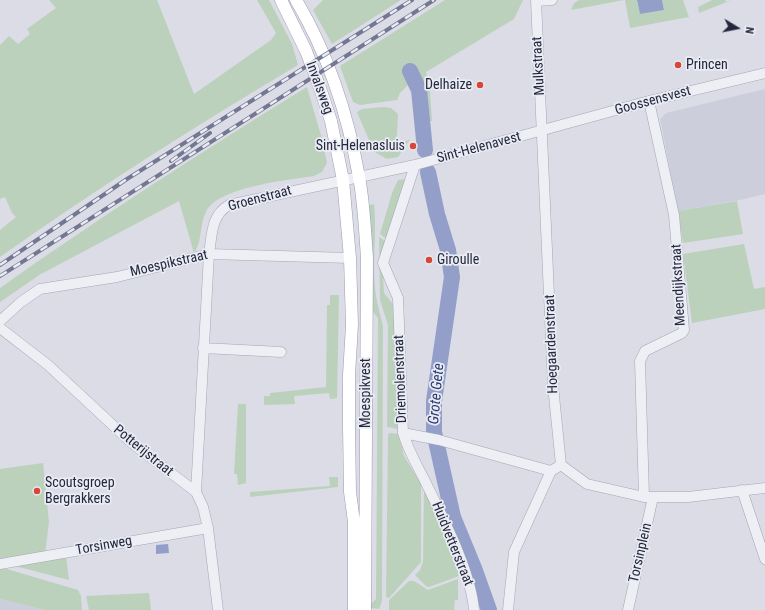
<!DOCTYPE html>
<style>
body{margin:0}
#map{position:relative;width:765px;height:610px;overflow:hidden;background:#dbdce6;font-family:"Roboto Condensed",sans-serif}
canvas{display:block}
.north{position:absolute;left:717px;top:8px;width:40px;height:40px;-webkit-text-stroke:3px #eaecf4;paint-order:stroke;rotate:100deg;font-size:11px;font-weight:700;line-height:16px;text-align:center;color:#24273d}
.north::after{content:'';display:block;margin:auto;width:14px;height:18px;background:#24273d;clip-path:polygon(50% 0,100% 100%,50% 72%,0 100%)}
</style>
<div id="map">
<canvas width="765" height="610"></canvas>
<div class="north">N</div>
</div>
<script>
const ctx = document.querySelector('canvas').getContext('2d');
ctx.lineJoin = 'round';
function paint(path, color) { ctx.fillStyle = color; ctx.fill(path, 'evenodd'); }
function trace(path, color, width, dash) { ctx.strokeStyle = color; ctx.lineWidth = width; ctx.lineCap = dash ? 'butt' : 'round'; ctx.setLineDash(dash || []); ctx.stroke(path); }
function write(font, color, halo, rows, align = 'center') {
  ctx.font = font + ' "Roboto Condensed",sans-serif'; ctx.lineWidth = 3.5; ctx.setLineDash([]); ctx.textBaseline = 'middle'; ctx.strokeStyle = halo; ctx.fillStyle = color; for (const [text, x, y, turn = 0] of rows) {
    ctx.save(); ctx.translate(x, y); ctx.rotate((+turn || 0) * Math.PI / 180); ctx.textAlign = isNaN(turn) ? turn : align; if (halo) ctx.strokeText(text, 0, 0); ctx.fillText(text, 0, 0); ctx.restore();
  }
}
paint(new Path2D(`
 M 765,89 L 765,194 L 740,200 L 678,211 L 660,119 L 666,113 Z
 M 0,599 L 25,605 L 45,610 L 0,610 Z`), '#cdcedc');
paint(new Path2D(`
 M 49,0 L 157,0 L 194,94 L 271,40 L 276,33 L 257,0 L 269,0 L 292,44 L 298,65 C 197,125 96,189 0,257 L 0,230 L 16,217 L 12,213 L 5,197 L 0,199 L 0,45 L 9,36 L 18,44 L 30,34 L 27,29 L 56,8 Z
 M 323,0 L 401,0 L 332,44 L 313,10 Z
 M 445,0 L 523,0 L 514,19 L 426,72 L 430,92 L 432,121 L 426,121 C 425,99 428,84 413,65 L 405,74 L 409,84 L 400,93 L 397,100 L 360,105 L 353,102 L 340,66 Z
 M 579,0 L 624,0 L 571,10 L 574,3 Z
 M 625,0 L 640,0 L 637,1 L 640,14 L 664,10 L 662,0 L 683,0 L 689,17 L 630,28 Z
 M 712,0 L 726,0 L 725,2 L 732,0 L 699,13 L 698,7 Z
 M 307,87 L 322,139 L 327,163 L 322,172 L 314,176 C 288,180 217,187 206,212 C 199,225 203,240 194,253 L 179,201 L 41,274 L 0,302 L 0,288 C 100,217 203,151 307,87 Z
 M 384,107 L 391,108 L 398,114 L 397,135 L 393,148 L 397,150 L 398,145 L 410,139 L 398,157 L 387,159 L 373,151 L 372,145 L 369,145 L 369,140 L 357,112 L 362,109 Z
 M 408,179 L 388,240 L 380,234 L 392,193 L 398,180 Z
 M 737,201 L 743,234 L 683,243 L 678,211 Z
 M 374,204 C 377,232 372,260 375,287 C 376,301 380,313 383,326 L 382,601 L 379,609 L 371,608 L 371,604 L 376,599 L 378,318 L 373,312 L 367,206 Z
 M 379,237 L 387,242 L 382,258 L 384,293 L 396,308 L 398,429 L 387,427 L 388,325 L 380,300 Z
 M 744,244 L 754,289 L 765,287 L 765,309 L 692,323 L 683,254 Z
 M 330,295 L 339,295 L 337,398 L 330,399 L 329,393 L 294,396 L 295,404 L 264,405 L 264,396 L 270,396 L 270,393 L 326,387 L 327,305 L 330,305 Z
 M 238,404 L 246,404 L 246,483 L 238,485 L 237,474 L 234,474 Z
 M 389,433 L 399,434 L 404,456 L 421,484 L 421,562 L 389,598 L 386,597 L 388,436 Z
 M 43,463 L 49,522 L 45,554 L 0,562 L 0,469 Z
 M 329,477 L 338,477 L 338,487 L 250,497 L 250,492 L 330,486 Z
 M 424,492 L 425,492 L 458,563 L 456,564 L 459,576 L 429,587 L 427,587 L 415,575 L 420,570 L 423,562 Z
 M 66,556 L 69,580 L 15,566 Z
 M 0,567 L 78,590 L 81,596 L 82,610 L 45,610 L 0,599 Z
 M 458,579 L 458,600 L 455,600 L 454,609 L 456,610 L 389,610 L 389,600 L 409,581 L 414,581 L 428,590 Z
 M 149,593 L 151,610 L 89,610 L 86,596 Z`), '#bbd1bc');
paint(new Path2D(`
 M 637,0 L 662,0 L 664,10 L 640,14 Z
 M 168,544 L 169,553 L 156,554 L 156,545 Z`), '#939fc9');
trace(new Path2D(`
 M 410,71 L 419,90 L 425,150
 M 428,172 L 437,214 L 448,250 L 452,277 L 434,401 L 434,432 L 453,517 L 474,568 L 489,610`), '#939fc9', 16);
const minor = new Path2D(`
 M 536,0 L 553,386 L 561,465 L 587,484 L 644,497 L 688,497 L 765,488
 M 536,1 L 552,0
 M 415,165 L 383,263 L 398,298 L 403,433 C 408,450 417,465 425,481 C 442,516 471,571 474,610
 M 0,321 L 21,302 L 40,289 L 117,277 L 209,254 L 350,258
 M 0,328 L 48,365 L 133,444 L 196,492 L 203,507 L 208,528 L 218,610
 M 203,348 L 281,352
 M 403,433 L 439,440 L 551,471 L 561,465
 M 742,490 L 765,559
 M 196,492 L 209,254 C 212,235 211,215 229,205 L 415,165 L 649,101 L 765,73
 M 644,497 L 640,361 L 645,351 L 682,333 L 684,330 L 674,215 L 649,101
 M 0,564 L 208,528
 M 508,610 L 514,552 L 551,471
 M 628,610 L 653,497`);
const major = new Path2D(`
 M 281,0 L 306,51 L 320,88 L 331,121 L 343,180 L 350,258 L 352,325 L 349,375 L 349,427 L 350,492 L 354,522 L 354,610
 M 296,0 C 328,54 348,115 359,177 C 364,203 365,231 367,258 L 365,610`);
trace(minor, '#a4a6b3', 11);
trace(major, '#9a9db3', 13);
trace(minor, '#eeeef5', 10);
trace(major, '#fff', 12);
const rail = new Path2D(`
 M 171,161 L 210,133
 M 0,265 L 127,179 L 412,0
 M 0,276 L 434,0`);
trace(rail, '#737791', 4);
trace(rail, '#eaecf4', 2.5, [8]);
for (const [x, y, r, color] of [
 [678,65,4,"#d54836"],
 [480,85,4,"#d54836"],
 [413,146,4,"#d54836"],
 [429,260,4,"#d54836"],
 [37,491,4,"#d54836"]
]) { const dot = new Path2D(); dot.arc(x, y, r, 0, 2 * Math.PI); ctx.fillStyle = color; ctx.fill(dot); trace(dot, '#eaecf4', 1.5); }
write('14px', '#24273d', '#eaecf4', [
 ["Princen",686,65],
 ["Delhaize",472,85,"right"],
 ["Sint-Helenasluis",405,146,"right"],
 ["Giroulle",437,260],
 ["Scoutsgroep",45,483],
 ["Bergrakkers",45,499]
], 'left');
write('14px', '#24273d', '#eaecf4', [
 ["Mulkstraat",539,66,-93],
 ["Invalsweg",319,88,70],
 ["Goossensvest",653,101,-15],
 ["Sint-Helenavest",479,148,-15],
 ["Groenstraat",260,199,-15],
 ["Moespikstraat",169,264,-13],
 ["Meendijkstraat",679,285,-93],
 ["Hoegaardenstraat",552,344,-92],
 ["Driemolenstraat",401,379,-92],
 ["Moespikvest",366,393,-90],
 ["Potterijstraat",143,451,39],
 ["Huidvetterstraat",452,544,68],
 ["Torsinweg",104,546,-10],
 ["Torsinplein",641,553,-77]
]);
write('italic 15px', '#2c3973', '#eaecf4', [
 ["Grote Gete",437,394,-85]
]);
</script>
